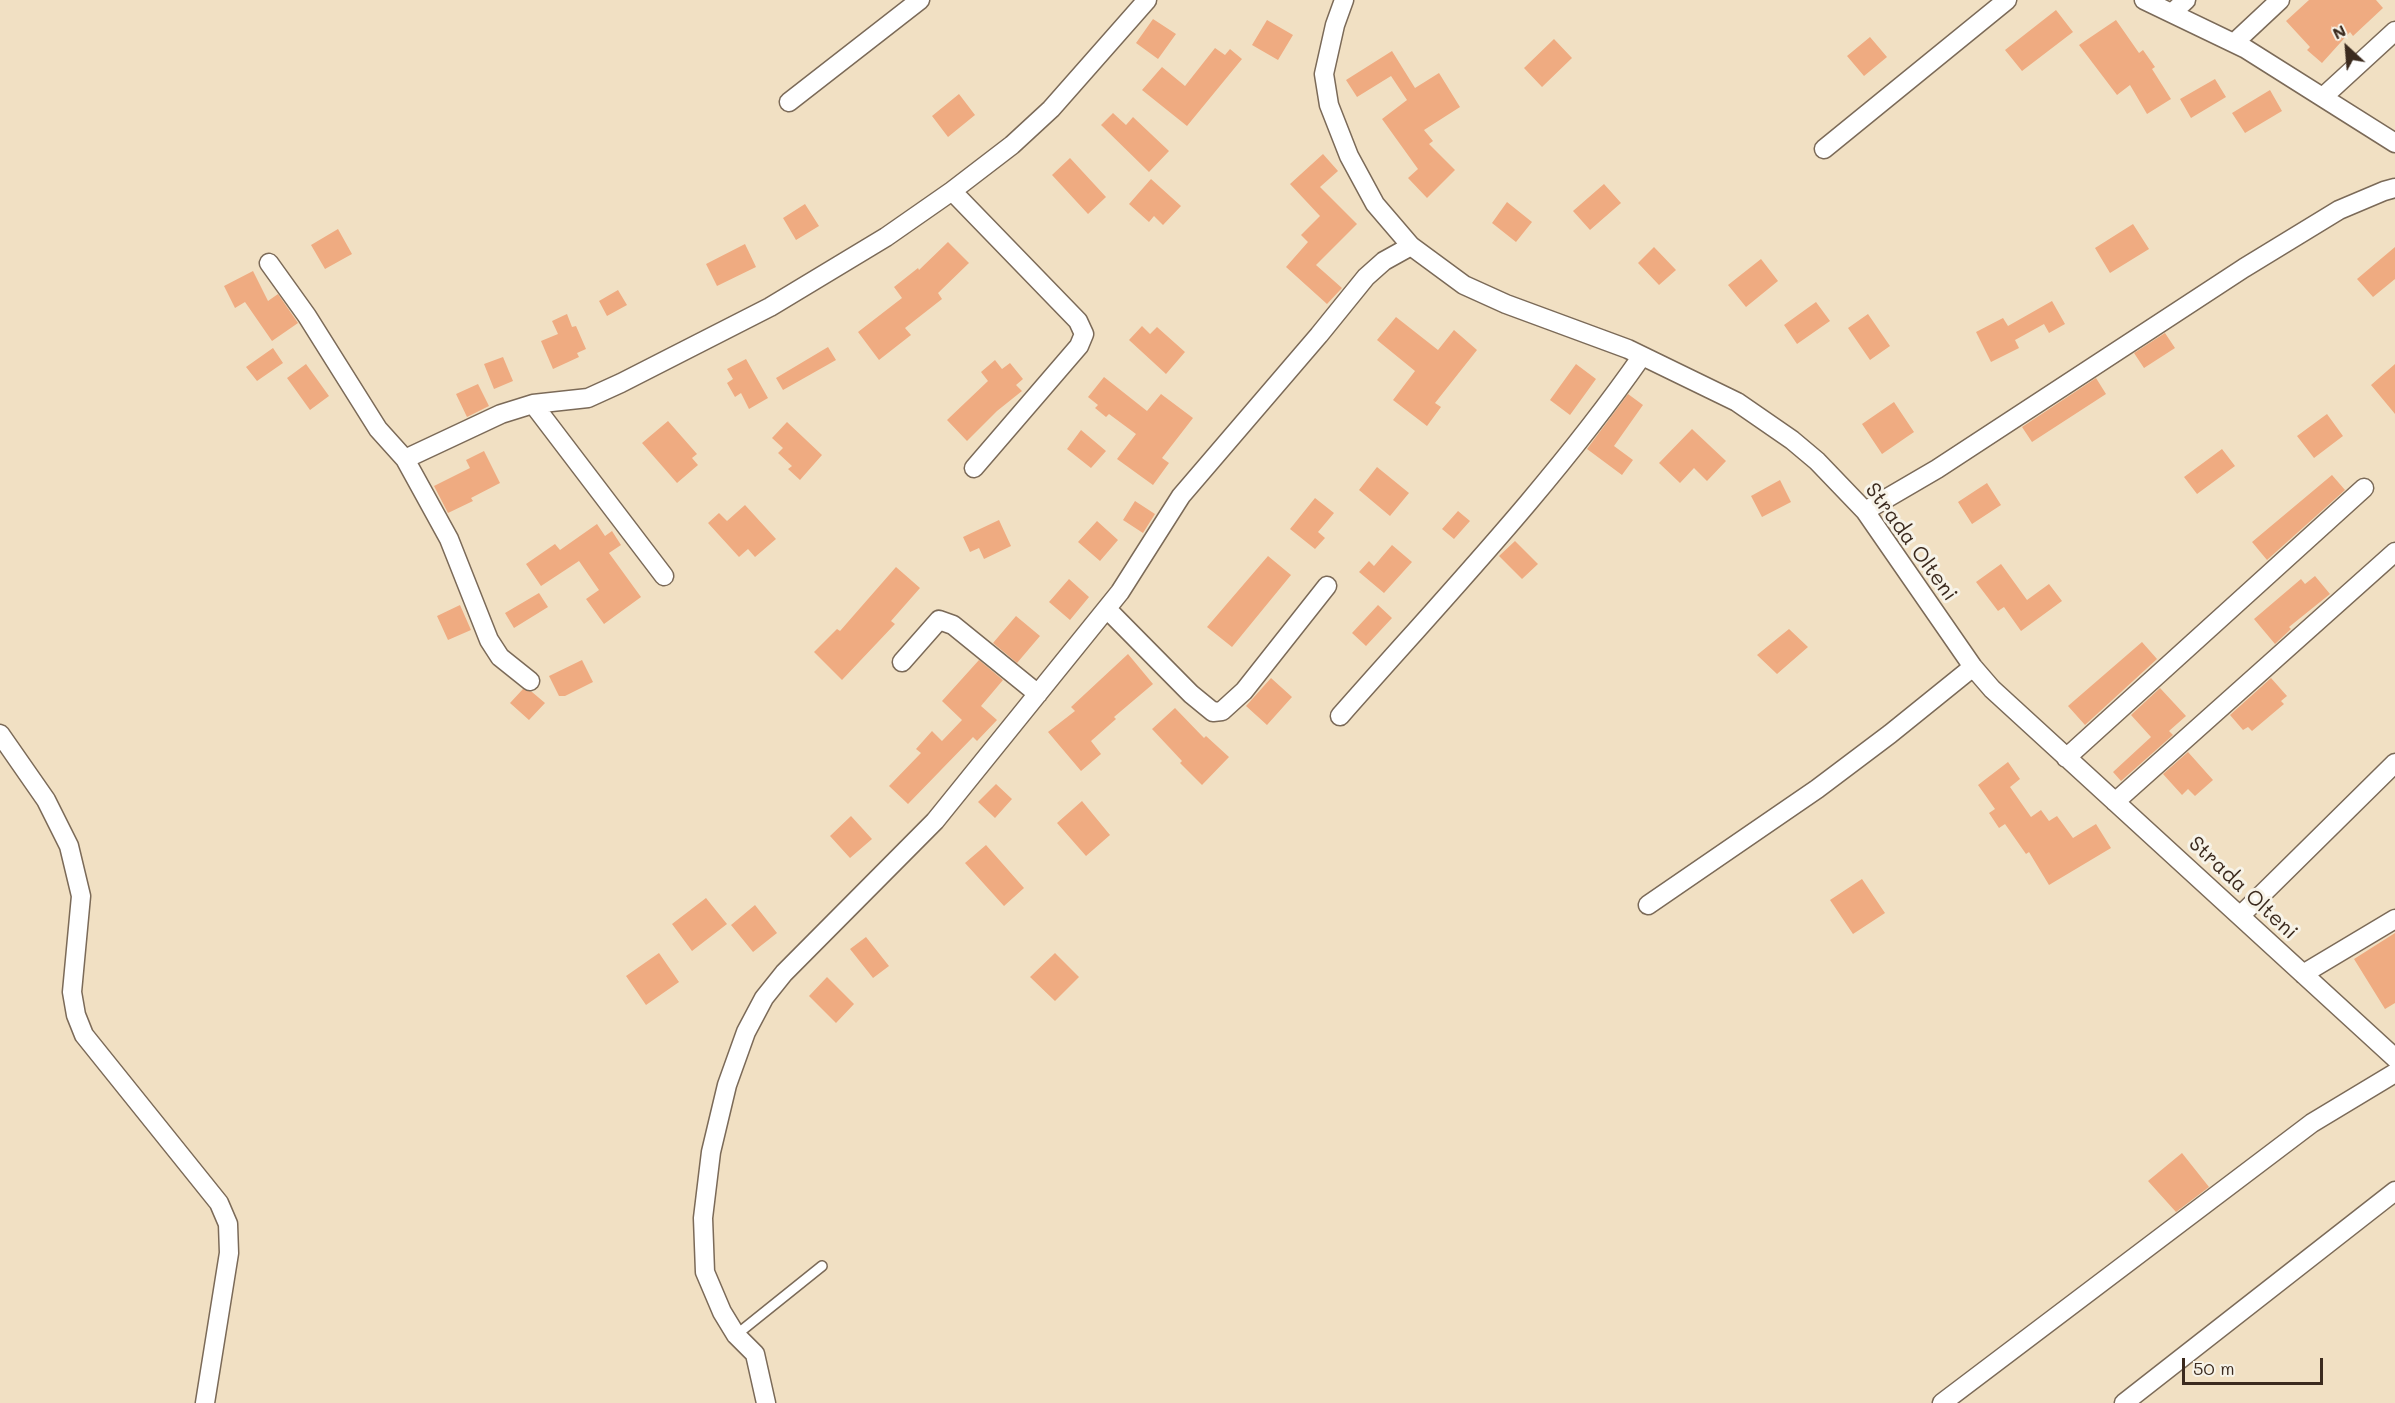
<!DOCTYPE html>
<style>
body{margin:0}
#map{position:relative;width:2395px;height:1403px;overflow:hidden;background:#f1e0c3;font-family:Mali,sans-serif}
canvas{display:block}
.north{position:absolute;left:2317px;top:18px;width:60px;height:60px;-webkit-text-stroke:4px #f7f3e8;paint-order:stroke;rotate:334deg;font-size:16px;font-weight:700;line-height:24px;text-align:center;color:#3b2a1e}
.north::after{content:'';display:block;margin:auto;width:21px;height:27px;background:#3b2a1e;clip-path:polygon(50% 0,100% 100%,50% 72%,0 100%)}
.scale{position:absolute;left:2182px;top:1358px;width:141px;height:27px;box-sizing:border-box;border:3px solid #3b2a1e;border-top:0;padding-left:8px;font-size:18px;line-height:21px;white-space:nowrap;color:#3b2a1e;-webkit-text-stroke:4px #f7f3e8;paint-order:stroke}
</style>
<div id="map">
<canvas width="2395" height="1403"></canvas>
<div class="north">N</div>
<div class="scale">50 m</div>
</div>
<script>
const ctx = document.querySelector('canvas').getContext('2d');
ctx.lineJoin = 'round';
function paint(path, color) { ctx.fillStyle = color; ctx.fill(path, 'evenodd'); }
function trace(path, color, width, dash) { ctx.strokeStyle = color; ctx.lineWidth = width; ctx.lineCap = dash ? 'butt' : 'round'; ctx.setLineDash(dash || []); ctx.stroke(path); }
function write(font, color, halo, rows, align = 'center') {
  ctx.font = font + ' Mali,sans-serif'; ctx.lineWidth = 6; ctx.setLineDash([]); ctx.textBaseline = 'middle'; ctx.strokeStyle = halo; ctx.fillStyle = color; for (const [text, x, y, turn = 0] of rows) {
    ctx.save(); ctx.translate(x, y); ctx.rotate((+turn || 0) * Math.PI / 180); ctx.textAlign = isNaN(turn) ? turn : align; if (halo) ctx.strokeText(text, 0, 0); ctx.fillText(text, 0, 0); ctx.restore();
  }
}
paint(new Path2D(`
 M 2309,0 L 2376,0 L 2383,8 L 2353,36 L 2350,32 L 2322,63 L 2307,50 L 2310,47 L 2286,21 Z
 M 2056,10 L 2073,32 L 2022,71 L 2005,50 Z
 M 1153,19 L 1176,34 L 1158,59 L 1136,43 Z
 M 1267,20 L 1293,35 L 1278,60 L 1252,45 Z
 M 2116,20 L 2139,53 L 2143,50 L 2155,67 L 2152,69 L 2171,99 L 2147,114 L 2130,85 L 2117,95 L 2079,45 Z
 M 1870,37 L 1887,57 L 1864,76 L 1847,56 Z
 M 1554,39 L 1572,58 L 1542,87 L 1524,68 Z
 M 1215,48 L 1225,55 L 1230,49 L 1242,59 L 1187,126 L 1142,90 L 1162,67 L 1185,86 Z
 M 1392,51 L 1415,88 L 1439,73 L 1460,107 L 1424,130 L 1433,141 L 1429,144 L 1455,170 L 1427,198 L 1408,178 L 1418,169 L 1382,119 L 1407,100 L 1391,76 L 1357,97 L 1346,80 Z
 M 2215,79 L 2226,97 L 2191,118 L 2180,99 Z
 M 2270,90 L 2282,111 L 2245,133 L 2232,113 Z
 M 959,94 L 975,115 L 948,137 L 932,116 Z
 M 1113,113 L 1126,125 L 1133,117 L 1169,151 L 1149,172 L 1101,125 Z
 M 1323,154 L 1338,171 L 1320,187 L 1357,224 L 1316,265 L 1342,288 L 1327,304 L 1286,267 L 1308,242 L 1301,235 L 1320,216 L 1290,184 Z
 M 1070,158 L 1106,197 L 1088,214 L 1052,175 Z
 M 1151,179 L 1181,206 L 1163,225 L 1154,216 L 1149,222 L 1129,204 Z
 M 1604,184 L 1621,203 L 1590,230 L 1573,211 Z
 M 1507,202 L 1532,222 L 1516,242 L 1492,223 Z
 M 805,204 L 819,226 L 796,240 L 783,218 Z
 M 2133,224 L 2149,249 L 2110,273 L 2095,248 Z
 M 338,229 L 352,254 L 325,269 L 311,245 Z
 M 948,242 L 969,263 L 938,293 L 942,299 L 905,328 L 911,335 L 879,360 L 858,332 L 902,298 L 894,287 L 918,268 L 919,270 Z
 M 745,244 L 756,267 L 717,286 L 706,264 Z
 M 1654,247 L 1676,270 L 1659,285 L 1638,263 Z
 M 2395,247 L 2395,279 L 2373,297 L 2357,279 Z
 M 1761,259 L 1778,281 L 1746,307 L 1728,285 Z
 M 253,271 L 268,301 L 278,294 L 298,323 L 272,341 L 245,302 L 235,308 L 224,286 Z
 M 618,290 L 627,305 L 607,316 L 599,301 Z
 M 2052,301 L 2065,324 L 2049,333 L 2044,324 L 2015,340 L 2019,348 L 1991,362 L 1976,332 L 2003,318 L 2008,326 Z
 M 1816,302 L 1830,321 L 1797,344 L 1784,325 Z
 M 567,314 L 572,327 L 576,326 L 586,349 L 577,353 L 579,357 L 553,369 L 541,341 L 558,334 L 552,321 Z
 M 1868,314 L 1890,346 L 1870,360 L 1848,328 Z
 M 1396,317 L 1438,350 L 1454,330 L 1477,350 L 1435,403 L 1441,407 L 1427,426 L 1393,400 L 1415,371 L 1377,340 Z
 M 1142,326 L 1150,334 L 1157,327 L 1185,352 L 1166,374 L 1129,340 Z
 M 2165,333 L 2175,348 L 2144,368 L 2134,353 Z
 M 828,347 L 836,360 L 783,390 L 776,378 Z
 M 273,348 L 283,363 L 257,381 L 246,367 Z
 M 503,357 L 513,381 L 494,389 L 484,364 Z
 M 746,359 L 768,398 L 749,409 L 741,393 L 735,397 L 727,383 L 733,379 L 727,369 Z
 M 995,360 L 1002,369 L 1010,363 L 1023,379 L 1016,385 L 1022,391 L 997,411 L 967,441 L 947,420 L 988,381 L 981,372 Z
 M 306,364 L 329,396 L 310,410 L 287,378 Z
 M 1576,364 L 1596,379 L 1570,415 L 1550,400 Z
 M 2395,364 L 2395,414 L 2371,385 Z
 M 1104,377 L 1147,411 L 1161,394 L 1193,418 L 1162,458 L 1169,463 L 1153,485 L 1117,459 L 1136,434 L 1109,414 L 1106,417 L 1095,408 L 1098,405 L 1088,397 Z
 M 2096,378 L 2106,394 L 2032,442 L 2022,427 Z
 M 478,384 L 489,406 L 467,417 L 456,394 Z
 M 1628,394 L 1643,405 L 1614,446 L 1633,460 L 1622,475 L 1587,449 Z
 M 1894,402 L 1914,432 L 1882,454 L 1862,424 Z
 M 2327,414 L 2343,436 L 2314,458 L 2297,436 Z
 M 668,421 L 697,454 L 692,458 L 698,465 L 677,483 L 642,443 Z
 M 787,422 L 822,455 L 800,480 L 788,469 L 792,466 L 778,453 L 783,448 L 772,438 Z
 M 1692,429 L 1726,461 L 1707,481 L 1694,468 L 1680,483 L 1659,463 Z
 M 1081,430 L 1106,451 L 1091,468 L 1067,449 Z
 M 2222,449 L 2235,466 L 2197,494 L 2184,477 Z
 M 484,451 L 500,483 L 471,498 L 473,501 L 448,513 L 434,486 L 470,468 L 466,460 Z
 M 1377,467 L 1409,493 L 1390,516 L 1359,490 Z
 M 2332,475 L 2345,490 L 2267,560 L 2252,542 Z
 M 1780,480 L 1791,502 L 1762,517 L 1751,496 Z
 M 1987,483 L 2001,505 L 1972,524 L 1958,502 Z
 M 1315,498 L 1334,513 L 1318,532 L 1325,538 L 1315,549 L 1290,529 Z
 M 1135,501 L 1155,514 L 1143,533 L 1123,520 Z
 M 745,505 L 776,539 L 755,557 L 748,549 L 739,557 L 708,523 L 719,513 L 727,521 Z
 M 1458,511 L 1470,521 L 1454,539 L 1442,529 Z
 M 999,520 L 1011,546 L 984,559 L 979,548 L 970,552 L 963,537 Z
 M 1097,521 L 1118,540 L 1100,561 L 1078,542 Z
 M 597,524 L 605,536 L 612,531 L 621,545 L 609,553 L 641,597 L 604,624 L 586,599 L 599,590 L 579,561 L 541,586 L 526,564 L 555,544 L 560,550 Z
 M 1515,541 L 1538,564 L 1522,579 L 1499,556 Z
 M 1392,545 L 1412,562 L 1384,593 L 1359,572 L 1369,561 L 1374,566 Z
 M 1268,556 L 1291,575 L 1232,647 L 1207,627 Z
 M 2001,564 L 2027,600 L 2049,584 L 2062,601 L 2021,631 L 2004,607 L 1998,611 L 1976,582 Z
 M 896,567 L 920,588 L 891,621 L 895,624 L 842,680 L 814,652 L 837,629 L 840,631 Z
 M 2315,576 L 2330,594 L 2289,627 L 2291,629 L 2275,644 L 2254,619 L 2301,579 L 2305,584 Z
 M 1069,579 L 1089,597 L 1070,620 L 1049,602 Z
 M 539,593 L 548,607 L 514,628 L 505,613 Z
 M 460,605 L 471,630 L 448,640 L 437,616 Z
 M 1378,605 L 1392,618 L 1366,646 L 1352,633 Z
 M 1016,616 L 1040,636 L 1017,663 L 993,643 Z
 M 1789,629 L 1808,647 L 1777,674 L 1757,655 Z
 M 2142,642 L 2157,659 L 2085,725 L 2068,706 Z
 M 1128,654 L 1153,684 L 1114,717 L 1116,719 L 1091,741 L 1101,754 L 1081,771 L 1048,732 L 1075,711 L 1071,707 Z
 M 582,660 L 593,682 L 565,696 L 559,696 L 549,676 Z
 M 979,660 L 1003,680 L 981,706 L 997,720 L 977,741 L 973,737 L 908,804 L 889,786 L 921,753 L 916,749 L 932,731 L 942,741 L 962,720 L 942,701 Z
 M 1271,678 L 1292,697 L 1267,725 L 1246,706 Z
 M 2271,678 L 2287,696 L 2281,701 L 2284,704 L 2252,731 L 2248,727 L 2243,730 L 2230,715 Z
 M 2160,688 L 2186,716 L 2169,731 L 2173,735 L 2121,781 L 2113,772 L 2151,737 L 2131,715 Z
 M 523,689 L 532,692 L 545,703 L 529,720 L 510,703 Z
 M 1175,708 L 1204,738 L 1206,736 L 1229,757 L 1202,785 L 1180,763 L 1182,761 L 1152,729 Z
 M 2188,752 L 2213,780 L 2195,796 L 2188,789 L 2182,795 L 2163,774 Z
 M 2008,762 L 2020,779 L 2010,787 L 2031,817 L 2041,810 L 2049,821 L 2057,816 L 2073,838 L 2096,824 L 2111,848 L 2049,885 L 2029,852 L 2026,854 L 2005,824 L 1999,828 L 1989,813 L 1995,809 L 1978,785 Z
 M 996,784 L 1012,799 L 995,818 L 978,802 Z
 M 1082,801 L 1110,835 L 1086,856 L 1057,823 Z
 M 851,816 L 872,839 L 850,858 L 830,836 Z
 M 986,845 L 1024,888 L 1004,906 L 965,863 Z
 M 1862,879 L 1885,913 L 1853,934 L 1830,900 Z
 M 706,898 L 727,924 L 692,951 L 672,924 Z
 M 755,905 L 777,933 L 753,952 L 731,925 Z
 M 2395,933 L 2395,1003 L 2385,1009 L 2354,959 Z
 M 866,937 L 889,966 L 873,978 L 850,949 Z
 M 659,953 L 679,982 L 646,1005 L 626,976 Z
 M 1055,953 L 1079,977 L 1055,1001 L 1030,977 Z
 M 827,977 L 854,1004 L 836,1023 L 809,996 Z
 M 2182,1153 L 2209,1187 L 2176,1212 L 2148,1181 Z`), '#efab81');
const service = new Path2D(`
 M 736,1335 L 822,1266`);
const minor = new Path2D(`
 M 1344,0 L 1335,25 L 1324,74 L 1329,105 L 1349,156 L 1375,204 L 1411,246 L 1464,285 L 1506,304 L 1628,349 L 1737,402 L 1792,440 L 1817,461 L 1865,511 L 1973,667 L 1992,689 L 2395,1058
 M 2144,0 L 2246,49 L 2395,143
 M 2172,13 L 2186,0
 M 2234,43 L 2280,0
 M 2323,97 L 2395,31
 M 789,102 L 920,0
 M 1824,149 L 2007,0
 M 952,191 L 1078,321 L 1084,334 L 1079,346 L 974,468
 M 269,263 L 307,316 L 378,429 L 405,459 L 449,539 L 489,640 L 500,657 L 530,681
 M 533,404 L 664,576
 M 405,459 L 501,414 L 533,404 L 588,398 L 621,383 L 770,307 L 886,237 L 952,191 L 1012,145 L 1051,109 L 1147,0
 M 1865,511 L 1937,469 L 2244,268 L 2339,210 L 2384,191 L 2395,188
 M 1107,609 L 1191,694 L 1213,712 L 1222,711 L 1244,691 L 1327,586
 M 902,662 L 939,620 L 953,625 L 1038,694
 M 1340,716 C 1443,599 1552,485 1642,356
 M 0,734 L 46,800 L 69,846 L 81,896 L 72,992 L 76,1015 L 84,1035 L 219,1203 L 228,1224 L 229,1253 L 205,1403
 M 2066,758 L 2364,488
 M 2115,802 L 2395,552
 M 1648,905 L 1817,789 L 1890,734 L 1973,667
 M 2240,916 L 2395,763
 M 2303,974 L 2395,919
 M 766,1403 L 755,1354 L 736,1335 L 722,1312 L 705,1272 L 703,1218 L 711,1152 L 727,1085 L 746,1032 L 764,998 L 784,973 L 935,821 L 1120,592 L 1181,496 L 1319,335 L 1366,277 L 1384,261 L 1411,246
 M 1942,1403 L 2312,1123 L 2395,1073
 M 2124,1403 L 2395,1191`);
trace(service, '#7b6a58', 12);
trace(minor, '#7b6a58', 21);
trace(service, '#fff', 9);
trace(minor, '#fff', 18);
write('21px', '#3b2a1e', '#f7f3e8', [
 ["Strada Olteni",1911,542,54],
 ["Strada Olteni",2243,888,43]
]);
</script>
